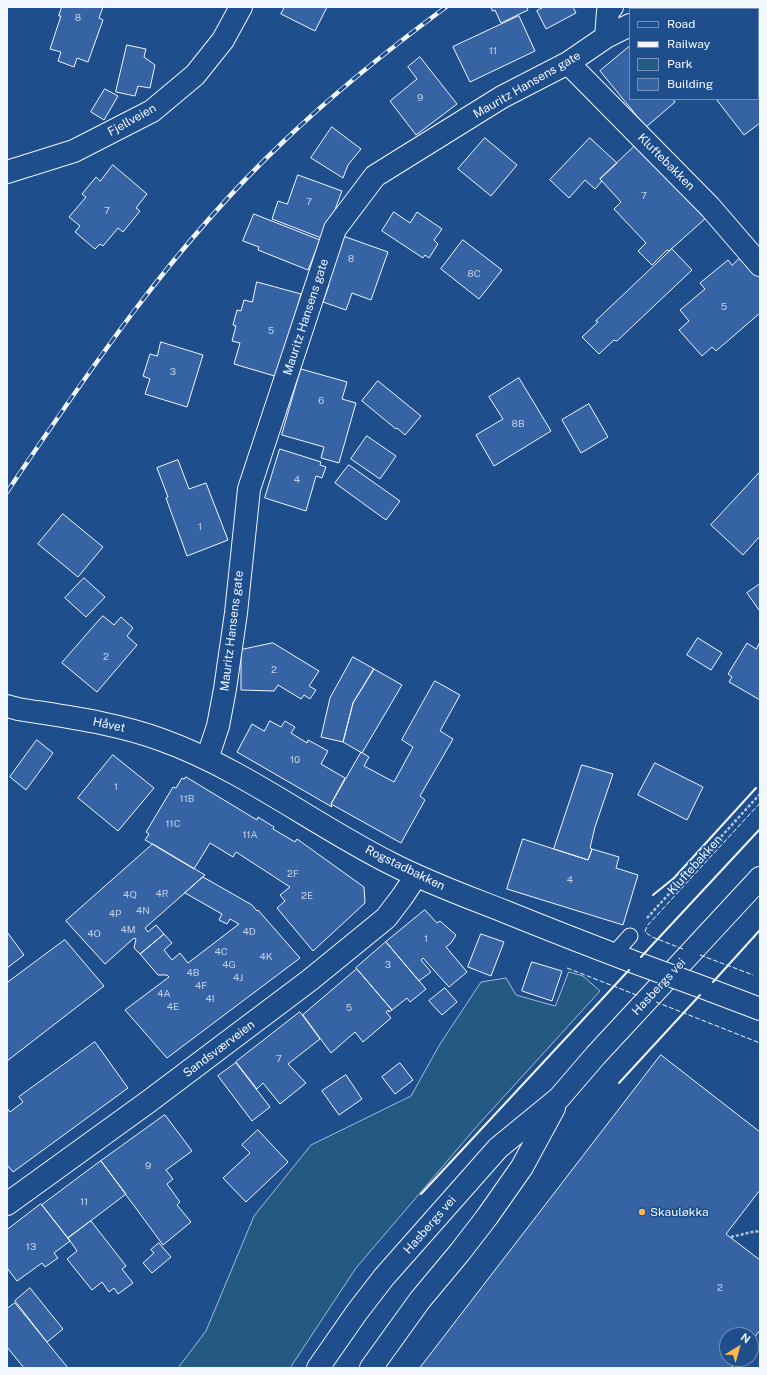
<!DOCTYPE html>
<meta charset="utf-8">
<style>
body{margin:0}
#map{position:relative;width:767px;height:1375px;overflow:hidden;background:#1f4e8c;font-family:"Public Sans",sans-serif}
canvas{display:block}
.frame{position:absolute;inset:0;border:8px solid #f2f6ff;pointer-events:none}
.legend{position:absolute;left:629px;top:8px;width:130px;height:92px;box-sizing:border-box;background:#1f4e8c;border:1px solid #7391ba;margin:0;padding:5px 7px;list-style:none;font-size:12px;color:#f2f6ff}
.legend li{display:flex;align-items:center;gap:8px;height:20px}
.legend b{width:20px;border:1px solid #7391ba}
.north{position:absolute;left:719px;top:1327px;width:40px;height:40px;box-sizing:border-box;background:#1f4e8c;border:1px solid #7391ba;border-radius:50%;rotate:37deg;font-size:11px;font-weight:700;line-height:16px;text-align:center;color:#f2f6ff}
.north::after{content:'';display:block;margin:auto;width:14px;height:18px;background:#ffb74d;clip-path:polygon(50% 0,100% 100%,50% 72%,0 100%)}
</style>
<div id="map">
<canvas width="767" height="1375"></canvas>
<div class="frame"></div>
<ul class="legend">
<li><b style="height:5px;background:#1f4e8c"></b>Road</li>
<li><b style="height:5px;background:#f2f6ff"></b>Railway</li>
<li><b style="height:11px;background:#245a82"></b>Park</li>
<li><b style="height:11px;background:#3563a3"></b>Building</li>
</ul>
<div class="north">N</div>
</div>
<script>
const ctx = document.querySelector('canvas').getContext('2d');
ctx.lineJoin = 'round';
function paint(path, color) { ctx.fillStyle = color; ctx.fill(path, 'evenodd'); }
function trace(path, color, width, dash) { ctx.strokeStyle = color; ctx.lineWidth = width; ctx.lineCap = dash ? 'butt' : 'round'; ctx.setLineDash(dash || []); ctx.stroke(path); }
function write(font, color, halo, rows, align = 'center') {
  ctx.font = font + ' "Public Sans",sans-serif'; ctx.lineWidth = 3; ctx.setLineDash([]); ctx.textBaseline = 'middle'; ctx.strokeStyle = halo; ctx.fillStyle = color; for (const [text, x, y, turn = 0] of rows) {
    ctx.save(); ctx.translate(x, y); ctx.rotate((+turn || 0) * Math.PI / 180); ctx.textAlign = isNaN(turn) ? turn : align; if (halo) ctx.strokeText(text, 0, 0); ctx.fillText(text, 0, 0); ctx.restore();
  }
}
const green = new Path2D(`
 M 569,972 L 583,976 L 600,991 L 478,1125 L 356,1268 L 290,1368 L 178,1368 L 206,1331 L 254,1216 L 311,1145 L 411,1096 L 440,1044 L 481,982 L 506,978 L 516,995 L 555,1006 Z`);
paint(green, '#245a82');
trace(green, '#a8bbd7', 1);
const building = new Path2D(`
 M 62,7 L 103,7 L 99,18 L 103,20 L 88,62 L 77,58 L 74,67 L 58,61 L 61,52 L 50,49 L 61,16 L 59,16 Z
 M 285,7 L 327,7 L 315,31 L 281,14 Z
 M 491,7 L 527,7 L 528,10 L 501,23 L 495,10 L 493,11 Z
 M 544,7 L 573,7 L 576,13 L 546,29 L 537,11 Z
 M 760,15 L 760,55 L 758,53 L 758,16 Z
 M 519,16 L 535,51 L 470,82 L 453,47 Z
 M 127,45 L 146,49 L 144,57 L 155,65 L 150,88 L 138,86 L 135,96 L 116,92 Z
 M 630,46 L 630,99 L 673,99 L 675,102 L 646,127 L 600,71 Z
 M 420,57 L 457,104 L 416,135 L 390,101 L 417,79 L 408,67 Z
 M 758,83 L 760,86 L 760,123 L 744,135 L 716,99 L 758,99 Z
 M 105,89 L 118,96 L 104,120 L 91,112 Z
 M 332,127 L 361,149 L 348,165 L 343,178 L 311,158 Z
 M 485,138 L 517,165 L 491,196 L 458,169 Z
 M 590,138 L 617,163 L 600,179 L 602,181 L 595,189 L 585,180 L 569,198 L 550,180 Z
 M 636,145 L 707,217 L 669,251 L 667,250 L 652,265 L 638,251 L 646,243 L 614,209 L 621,202 L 600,179 Z
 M 113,165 L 147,194 L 136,208 L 140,211 L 123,232 L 118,228 L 103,246 L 100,244 L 95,249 L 75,232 L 80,226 L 69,217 L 86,197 L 82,194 L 96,177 L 100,181 Z
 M 298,175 L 342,191 L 324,239 L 272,219 L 278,201 L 287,204 Z
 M 394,212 L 410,223 L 417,212 L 442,229 L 434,240 L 438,244 L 429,258 L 425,255 L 423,258 L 382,231 Z
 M 254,214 L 320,240 L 308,270 L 258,250 L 259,247 L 243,241 Z
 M 343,236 L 388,252 L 371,300 L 352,293 L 346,310 L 323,302 L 329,285 L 326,284 Z
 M 463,240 L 502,270 L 479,299 L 441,269 Z
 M 672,249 L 692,270 L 617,341 L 614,340 L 599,354 L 582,337 L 598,322 L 596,321 Z
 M 742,256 L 760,278 L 760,313 L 716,351 L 712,347 L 702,356 L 679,330 L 689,321 L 680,310 L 705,289 L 700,283 L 728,260 L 732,265 Z
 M 257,282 L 301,294 L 278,377 L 234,364 L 240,343 L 232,341 L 236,326 L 233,325 L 237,310 L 241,311 L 244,300 L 252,302 Z
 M 161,342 L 203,355 L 187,407 L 145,394 L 150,379 L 143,376 L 150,354 L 157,356 Z
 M 301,369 L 347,382 L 342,399 L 356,403 L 339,463 L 321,458 L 324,447 L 282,435 Z
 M 519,378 L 551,431 L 494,466 L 476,435 L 503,419 L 489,397 Z
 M 378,381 L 421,416 L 405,435 L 397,428 L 396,429 L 362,401 Z
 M 589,404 L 608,437 L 581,453 L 562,420 Z
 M 367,436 L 396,456 L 380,479 L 351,459 Z
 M 280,449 L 321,462 L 320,465 L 326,467 L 322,478 L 316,476 L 306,511 L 265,498 Z
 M 178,460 L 189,489 L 206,483 L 228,540 L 187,556 L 166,498 L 168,497 L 157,468 Z
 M 349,465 L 400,501 L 386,520 L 335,483 Z
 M 760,472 L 760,536 L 743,555 L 711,525 Z
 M 63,514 L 103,547 L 78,577 L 38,544 Z
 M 84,578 L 105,597 L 86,617 L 65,598 Z
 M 760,584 L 760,609 L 759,610 L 747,593 Z
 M 103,616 L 114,625 L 121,617 L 133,628 L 127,636 L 137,645 L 97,692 L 62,663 Z
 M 698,638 L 722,653 L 711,670 L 687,655 Z
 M 760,642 L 760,700 L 729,682 L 732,677 L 728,674 L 747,643 L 756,649 Z
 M 273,643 L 319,671 L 309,686 L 316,690 L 310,699 L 304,695 L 301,699 L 278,685 L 274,691 L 241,690 L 241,650 Z
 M 353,657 L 374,669 L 353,703 L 343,742 L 321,737 L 330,698 Z
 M 374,669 L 402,685 L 362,753 L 343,742 L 353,703 Z
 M 435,681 L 460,695 L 440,731 L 453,739 L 420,796 L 425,800 L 401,843 L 331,804 L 361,752 L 369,757 L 364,766 L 394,782 L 413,747 L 402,740 Z
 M 270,721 L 281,727 L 285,721 L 295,727 L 291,733 L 307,743 L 308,740 L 328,751 L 321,764 L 345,778 L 331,804 L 332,807 L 237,752 L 252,724 L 264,731 Z
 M 37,740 L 53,753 L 26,790 L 10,777 Z
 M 113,755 L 154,788 L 118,831 L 78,798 Z
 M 655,763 L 703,787 L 687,820 L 638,795 Z
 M 582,765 L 613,774 L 595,827 L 590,848 L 592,849 L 588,860 L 554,849 Z
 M 186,777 L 257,820 L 258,817 L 274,827 L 273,829 L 295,842 L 297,839 L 364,887 L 365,903 L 313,951 L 277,908 L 285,901 L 280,895 L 290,887 L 236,852 L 233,857 L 210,843 L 194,869 L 147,841 L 145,840 L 149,834 L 146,832 L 173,787 L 176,788 L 182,778 L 184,779 Z
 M 523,839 L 588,860 L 592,849 L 619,857 L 616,868 L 638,875 L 623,925 L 507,889 Z
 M 153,844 L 205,875 L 145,928 L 148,932 L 156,925 L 164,934 L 140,954 L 134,948 L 136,939 L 134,938 L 105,964 L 66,921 Z
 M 203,877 L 252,905 L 257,911 L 258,910 L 300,958 L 167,1058 L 125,1010 L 169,977 L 167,975 L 158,975 L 140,954 L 164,934 L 172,943 L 164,950 L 172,960 L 180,953 L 188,963 L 239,924 L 230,919 L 227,924 L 219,920 L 222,914 L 185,893 Z
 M 425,910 L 437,923 L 440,921 L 456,935 L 451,943 L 446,947 L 467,972 L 449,987 L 423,958 L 421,960 L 431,972 L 419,981 L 386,942 Z
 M 7,932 L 24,955 L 7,968 Z
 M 481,934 L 504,942 L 491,976 L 468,967 Z
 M 65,940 L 104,986 L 7,1061 L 7,983 Z
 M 386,942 L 426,989 L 410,1002 L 407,998 L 392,1010 L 356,968 Z
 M 532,962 L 562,971 L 552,1001 L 522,991 Z
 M 357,969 L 392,1010 L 389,1012 L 388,1010 L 386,1012 L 391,1018 L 363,1042 L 355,1032 L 331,1053 L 303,1015 Z
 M 445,988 L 457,1002 L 442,1015 L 429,1001 Z
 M 300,1012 L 320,1039 L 288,1064 L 306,1083 L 280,1104 L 263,1083 L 257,1089 L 236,1062 Z
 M 95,1042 L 128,1088 L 13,1172 L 7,1165 L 7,1108 L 10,1112 L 23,1102 L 19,1097 Z
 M 661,1055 L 760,1132 L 760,1190 L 726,1234 L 760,1260 L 760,1330 L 751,1342 L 751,1335 L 727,1335 L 727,1359 L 738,1359 L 731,1368 L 420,1368 Z
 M 236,1063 L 270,1107 L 252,1121 L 218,1076 Z
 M 400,1063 L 413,1080 L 395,1094 L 382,1077 Z
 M 346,1075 L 362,1099 L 339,1115 L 322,1091 Z
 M 165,1115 L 192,1151 L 166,1170 L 173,1179 L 167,1184 L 180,1202 L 177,1205 L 191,1222 L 163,1245 L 101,1161 Z
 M 258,1130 L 288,1162 L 246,1202 L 223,1178 L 250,1153 L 242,1145 Z
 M 101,1161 L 126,1194 L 68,1238 L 42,1205 Z
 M 41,1204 L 70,1241 L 54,1253 L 58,1258 L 45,1267 L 42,1263 L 17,1281 L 7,1268 L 7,1230 Z
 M 91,1221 L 126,1266 L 122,1269 L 133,1283 L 118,1294 L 114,1288 L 109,1292 L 102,1282 L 92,1290 L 67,1259 L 77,1251 L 68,1238 Z
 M 159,1243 L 171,1257 L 152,1273 L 143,1263 L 154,1253 L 151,1250 Z
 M 30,1288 L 63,1329 L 47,1342 L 15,1301 Z
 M 15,1303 L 68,1368 L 24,1368 L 7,1347 L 7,1309 Z`);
paint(building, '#3563a3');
trace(building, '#f2f6ff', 1);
const service = new Path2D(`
 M 614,954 L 630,936`);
const minor = new Path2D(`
 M 662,9 L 666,7
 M 606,37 L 608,11 L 612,7
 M 568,63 L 710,207 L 760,265
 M 7,172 L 74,151 L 152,111 L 195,75 L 223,40 L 241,7
 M 7,706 L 18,709 C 67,717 116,723 162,740 C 245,770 314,825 392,864 C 429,883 468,897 506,912 C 548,929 589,945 631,961
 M 207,759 L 218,726 L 225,689 L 236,613 L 249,489 L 335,229 L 375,176 L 502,97 L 568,63 L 606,37 L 630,25
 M 710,990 L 760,1009
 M 7,1204 L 148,1102 L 310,980 L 386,918 L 402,897 L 416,876`);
const tertiary = new Path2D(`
 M 318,1368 L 357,1312 L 384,1277 L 498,1148 L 559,1098 L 596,1055 L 760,878
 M 371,1368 L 420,1300 L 460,1252 L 487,1217 L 522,1167 L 554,1108`);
trace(service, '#f2f6ff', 17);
trace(minor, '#f2f6ff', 24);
trace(tertiary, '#f2f6ff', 24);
trace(new Path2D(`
 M 647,918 L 760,794
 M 731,1237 L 752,1232 L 760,1231`), '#b3c4dc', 2.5, [3, 2]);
trace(service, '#1f4e8c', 15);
trace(minor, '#1f4e8c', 22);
trace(tertiary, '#1f4e8c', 22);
const rail = new Path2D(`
 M 7,492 C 90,369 174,245 283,142 C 334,93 389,49 446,7`);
trace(rail, '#f2f6ff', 4.5);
trace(rail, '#1f4e8c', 3, [9]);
const minorBridge = new Path2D(`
 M 631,961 L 710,990`);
trace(minorBridge, '#f2f6ff', 24, []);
trace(minorBridge, '#1f4e8c', 22);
trace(new Path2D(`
 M 683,949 L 652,937 L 645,932 L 647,926 L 760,803
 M 700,955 L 753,975
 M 567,968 L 639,996
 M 656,1002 L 760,1043`), '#f2f6ff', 1, [5, 2]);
trace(new Path2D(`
 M 653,895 L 674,878 L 756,788
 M 641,957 L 760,829
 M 713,982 L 760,930
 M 619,1083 L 700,995
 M 421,1194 L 629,970`), '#f2f6ff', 2);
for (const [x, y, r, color] of [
 [642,1212,4,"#ffb74d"]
]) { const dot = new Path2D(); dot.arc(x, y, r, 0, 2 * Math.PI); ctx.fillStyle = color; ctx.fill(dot); trace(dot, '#1f4e8c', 1.5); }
write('10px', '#c3d1e8', null, [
 ["8",78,18],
 ["11",493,51],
 ["9",420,98],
 ["7",644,196],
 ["7",309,202],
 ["7",107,211],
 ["8",351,259],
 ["8C",474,274],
 ["5",724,307],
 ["5",271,331],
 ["3",173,372],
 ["6",321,401],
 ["8B",518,424],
 ["4",297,480],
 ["1",200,527],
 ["2",106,657],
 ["2",274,670],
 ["10",295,760],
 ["1",116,787],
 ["11B",187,799],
 ["11C",173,824],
 ["11A",250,835],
 ["2F",293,874],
 ["4",570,880],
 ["4R",162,894],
 ["4Q",130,895],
 ["2E",307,896],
 ["4N",143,911],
 ["4P",115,914],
 ["4M",128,930],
 ["4D",249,932],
 ["4O",94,934],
 ["1",426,939],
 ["4C",221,952],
 ["4K",266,957],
 ["4G",229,965],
 ["3",388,965],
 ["4B",193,973],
 ["4J",238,978],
 ["4F",201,986],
 ["4A",164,994],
 ["4I",210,999],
 ["4E",173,1007],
 ["5",349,1008],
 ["7",279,1059],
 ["9",148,1166],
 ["11",84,1202],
 ["13",31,1247],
 ["2",720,1288]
]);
write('12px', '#f2f6ff', '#1f4e8c', [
 ["Mauritz Hansens gate",527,85,-30],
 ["Fjellveien",132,120,-29],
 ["Kluftebakken",666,162,45],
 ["Mauritz Hansens gate",306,317,-72],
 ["Mauritz Hansens gate",232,631,-83],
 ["Håvet",109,725,12],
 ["Kluftebakken",695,865,-48],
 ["Rogstadbakken",405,868,26],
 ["Hasbergs vei",659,987,-47],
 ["Sandsværveien",219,1049,-37],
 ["Hasbergs vei",430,1225,-49]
]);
write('12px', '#f2f6ff', '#1f4e8c', [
 ["Skauløkka",650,1212]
], 'left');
</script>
